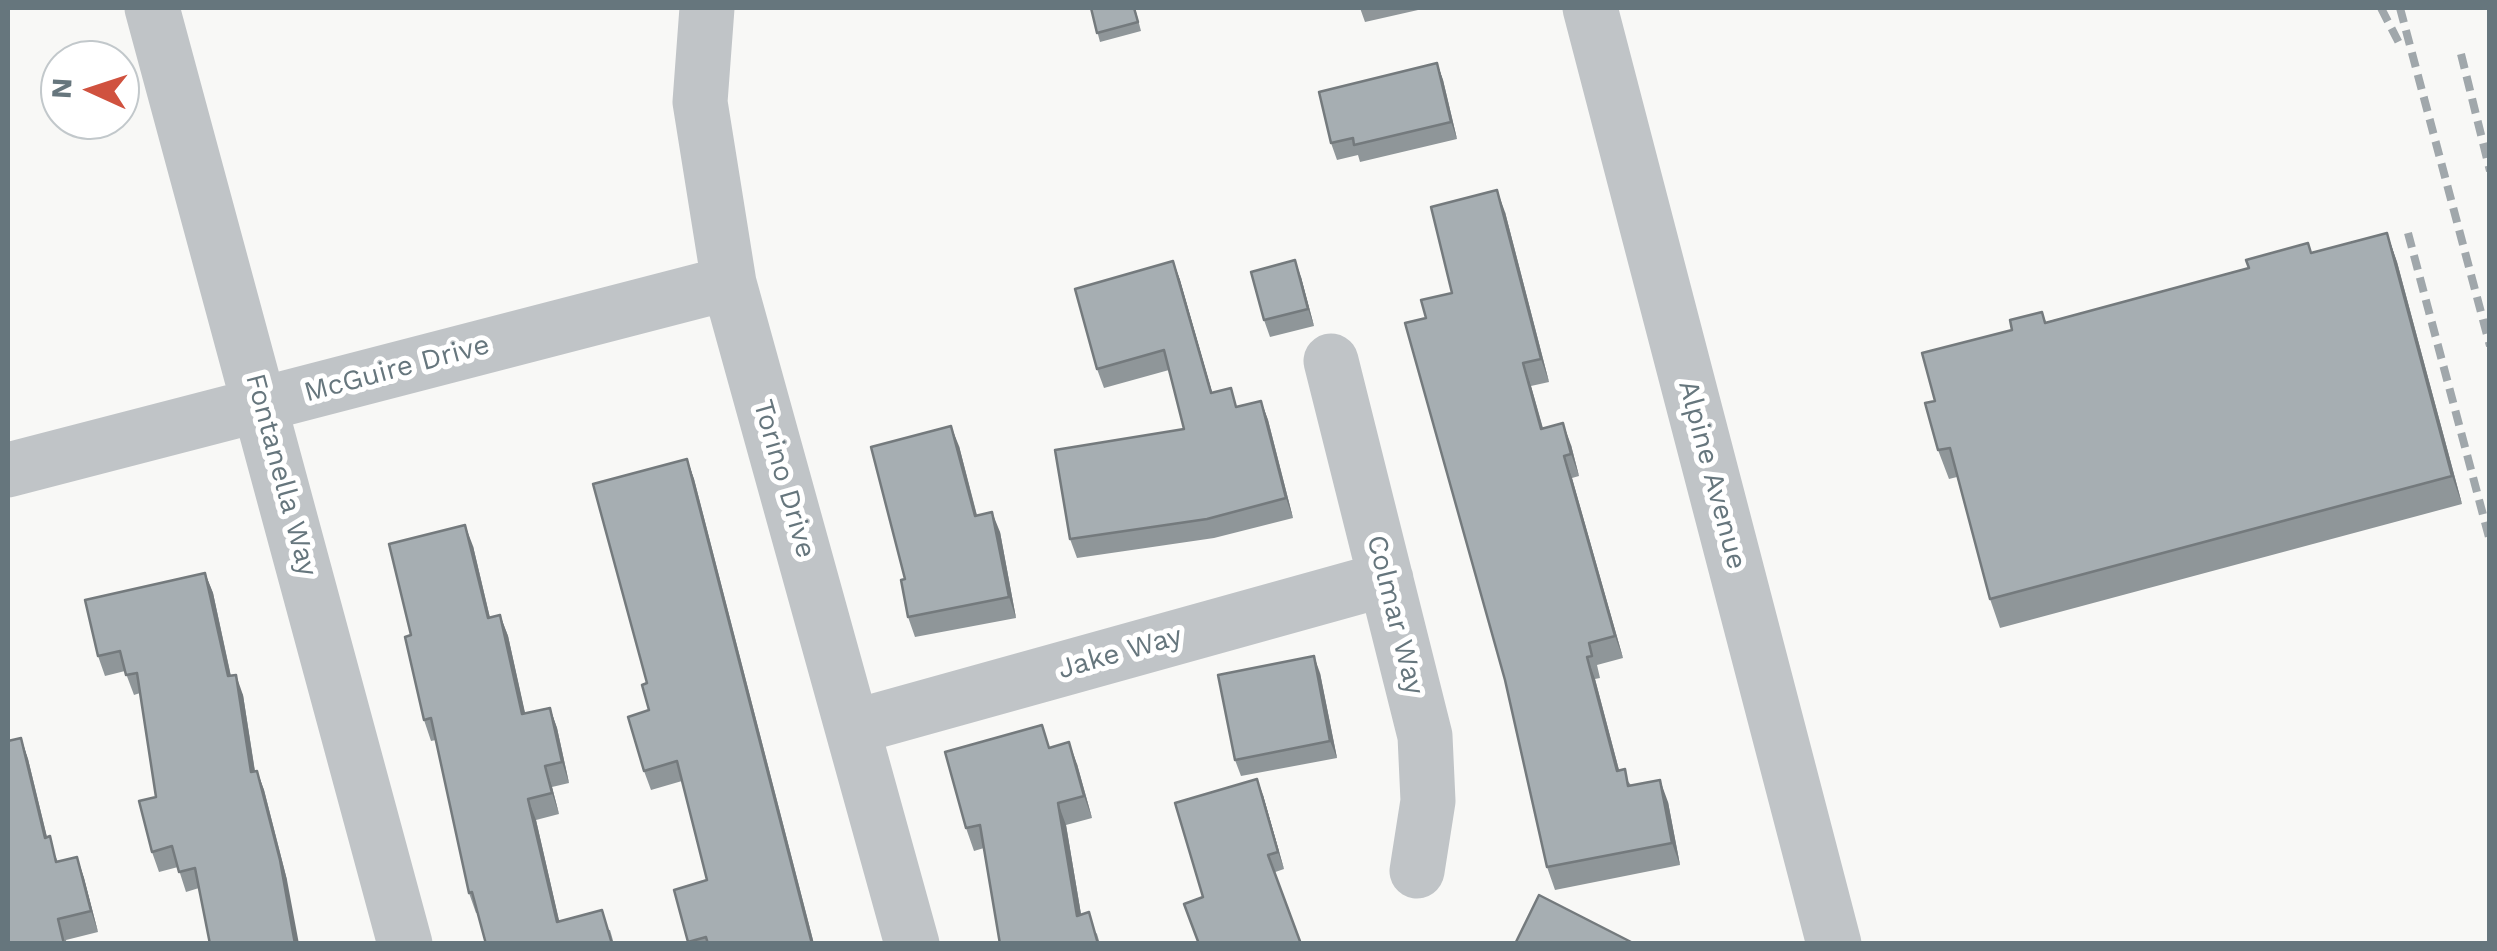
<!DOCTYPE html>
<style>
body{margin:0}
#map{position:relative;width:2497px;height:951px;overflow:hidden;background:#f8f8f6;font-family:"Work Sans",sans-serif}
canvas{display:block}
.frame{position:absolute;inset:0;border:10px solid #66767d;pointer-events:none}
.north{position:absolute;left:40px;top:40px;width:100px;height:100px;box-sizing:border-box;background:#fff;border:2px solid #c2c8cb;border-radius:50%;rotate:273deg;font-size:28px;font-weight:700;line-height:40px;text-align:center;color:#66767d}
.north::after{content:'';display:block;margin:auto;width:35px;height:45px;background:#d0523f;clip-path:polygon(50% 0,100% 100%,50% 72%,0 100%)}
</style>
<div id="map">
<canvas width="2497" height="951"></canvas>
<div class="frame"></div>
<div class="north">N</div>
</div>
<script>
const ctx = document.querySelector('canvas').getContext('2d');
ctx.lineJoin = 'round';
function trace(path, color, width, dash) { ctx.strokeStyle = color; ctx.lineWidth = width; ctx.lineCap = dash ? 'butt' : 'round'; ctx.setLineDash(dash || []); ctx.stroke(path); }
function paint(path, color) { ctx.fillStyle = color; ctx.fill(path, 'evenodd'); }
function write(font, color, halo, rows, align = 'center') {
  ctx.font = font + ' "Work Sans",sans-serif'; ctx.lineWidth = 10; ctx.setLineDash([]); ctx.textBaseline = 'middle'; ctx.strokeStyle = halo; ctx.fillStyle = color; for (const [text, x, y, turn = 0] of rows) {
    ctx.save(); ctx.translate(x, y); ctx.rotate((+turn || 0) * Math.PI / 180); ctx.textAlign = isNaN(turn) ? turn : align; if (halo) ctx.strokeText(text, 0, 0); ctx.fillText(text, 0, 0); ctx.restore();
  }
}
trace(new Path2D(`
 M 152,8 L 405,944
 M 707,8 L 700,102 L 729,283 L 912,944
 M 1590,8 L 1834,944
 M 1331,361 L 1425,736 L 1428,801 L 1417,871
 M 8,470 L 729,283
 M 854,727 L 1386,579`), '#c0c4c7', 55);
trace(new Path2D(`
 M 2381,8 L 2399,43
 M 2400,8 L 2490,346
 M 2461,54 L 2490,171
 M 2408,233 L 2490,541`), '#a0a7ab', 8, [15, 8]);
paint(new Path2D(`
 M 1091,8 L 1135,8 L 1141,31 L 1100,42 Z
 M 1360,8 L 1418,8 L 1418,10 L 1365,22 Z
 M 1437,63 L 1443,80 L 1457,139 L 1360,162 L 1358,155 L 1337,160 L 1331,143 Z
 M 1505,212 L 1549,382 L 1531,386 L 1543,428 L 1571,445 L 1579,476 L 1572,478 L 1623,658 L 1597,665 L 1600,678 L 1595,679 L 1619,770 L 1631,785 L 1668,802 L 1680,865 L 1555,890 L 1547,867 L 1426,318 L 1452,293 Z
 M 2387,233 L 2397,262 L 2462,504 L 2000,628 L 1990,599 L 1957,477 L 1949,479 L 1938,450 L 1935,401 L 2012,330 L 2042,312 L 2046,322 Z
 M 1173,261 L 1180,280 L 1212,393 L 1238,407 L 1261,401 L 1268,420 L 1293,518 L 1214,538 L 1077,558 L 1070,539 L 1184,429 L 1169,370 L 1104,388 L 1097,369 Z
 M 1301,277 L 1314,326 L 1270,337 L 1264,320 Z
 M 959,446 L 977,515 L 1000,532 L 1016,618 L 915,637 L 908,617 L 905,579 Z
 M 687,459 L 694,479 L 814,944 L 688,944 L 674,890 L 707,880 L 682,781 L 651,790 L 644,771 L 649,710 L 647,683 Z
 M 473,546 L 490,618 L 500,615 L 508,636 L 525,714 L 550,708 L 557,728 L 569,783 L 552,787 L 559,814 L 536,820 L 559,921 L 610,930 L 614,944 L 486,944 L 478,913 L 476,913 L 469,893 L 436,740 L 431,741 L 424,720 Z
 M 205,573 L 213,593 L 231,676 L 243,695 L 255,771 L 257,771 L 264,790 L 287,880 L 199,888 L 186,892 L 178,867 L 159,872 L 152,852 L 156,797 L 140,693 L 134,695 L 125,671 L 105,676 L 98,656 Z
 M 1320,673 L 1337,758 L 1241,776 L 1235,760 Z
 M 8,736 L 9,741 L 21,738 L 28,759 L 47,837 L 58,862 L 77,857 L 84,878 L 98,932 L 66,940 L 67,944 L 8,944 Z
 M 1050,748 L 1077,764 L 1092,818 L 1066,825 L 1081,914 L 1097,934 L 1100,944 L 1000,944 L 984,848 L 974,851 L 966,828 Z
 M 1263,795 L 1284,869 L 1203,897 Z`), '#8f9699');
paint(new Path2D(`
 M 1437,63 L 1443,80 L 1457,139 L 1451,122 Z
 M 1497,190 L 1505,212 L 1549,382 L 1541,359 Z
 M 2387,233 L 2397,262 L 2462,504 L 2452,476 Z
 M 1295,260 L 1301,277 L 1314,326 L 1308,309 Z
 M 1173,261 L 1180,280 L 1218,412 L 1211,393 Z
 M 1523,363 L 1531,386 L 1549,451 L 1541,429 Z
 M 1261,401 L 1268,420 L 1293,518 L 1286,498 Z
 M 1563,423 L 1571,445 L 1579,476 L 1571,454 Z
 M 951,426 L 959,446 L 982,536 L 975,516 Z
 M 1564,456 L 1572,478 L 1623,658 L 1615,636 Z
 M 687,459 L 694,479 L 814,944 L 812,944 Z
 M 992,512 L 1000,532 L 1016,618 L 1009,597 Z
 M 465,525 L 473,546 L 495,639 L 488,618 Z
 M 205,573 L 213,593 L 235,696 L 228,676 Z
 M 500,615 L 508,636 L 530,735 L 522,714 Z
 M 1314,656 L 1320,673 L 1337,758 L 1330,741 Z
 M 1587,657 L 1595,679 L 1625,793 L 1617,771 Z
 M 236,675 L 243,695 L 258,792 L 251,772 Z
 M 550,708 L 557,728 L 569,783 L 562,762 Z
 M 21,738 L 28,759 L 52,858 L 45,838 Z
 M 1069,742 L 1077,764 L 1092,818 L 1084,796 Z
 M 545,766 L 552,787 L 559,814 L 552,793 Z
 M 257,771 L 264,790 L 287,880 L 299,944 L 295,944 Z
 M 1257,779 L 1263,795 L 1284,869 L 1278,852 Z
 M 1660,780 L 1668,802 L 1680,865 L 1672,843 Z
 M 528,799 L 536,820 L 564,942 L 557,922 Z
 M 1058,803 L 1066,825 L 1085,938 L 1077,916 Z
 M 77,857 L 84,878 L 98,932 L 91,911 Z`), '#747a7d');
const building = new Path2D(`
 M 1091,8 L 1134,8 L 1138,22 L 1097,33 Z
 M 1437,63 L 1451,122 L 1354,145 L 1353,138 L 1331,143 L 1319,92 Z
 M 1497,190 L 1541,359 L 1523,363 L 1541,429 L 1563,423 L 1571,454 L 1564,456 L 1615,636 L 1589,643 L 1592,656 L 1587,657 L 1617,771 L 1625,769 L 1628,786 L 1660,780 L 1672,843 L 1547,867 L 1505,680 L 1405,323 L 1426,318 L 1421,300 L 1452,293 L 1431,207 Z
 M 2387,233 L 2452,476 L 1990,599 L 1950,448 L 1938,450 L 1925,403 L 1935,401 L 1922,353 L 2012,330 L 2010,320 L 2042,312 L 2045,323 L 2249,268 L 2246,260 L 2308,243 L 2311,253 Z
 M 1295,260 L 1308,309 L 1264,320 L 1251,272 Z
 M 1173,261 L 1211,393 L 1231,388 L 1236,407 L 1261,401 L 1286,498 L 1207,519 L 1070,539 L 1055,450 L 1184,429 L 1164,350 L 1097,369 L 1075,289 Z
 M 951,426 L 975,516 L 992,512 L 1009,597 L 908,617 L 901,580 L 905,579 L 871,447 Z
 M 687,459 L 812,944 L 708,944 L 706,937 L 688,942 L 674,890 L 707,880 L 677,761 L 644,771 L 628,717 L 649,710 L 642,685 L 647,683 L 593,484 Z
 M 465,525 L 488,618 L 500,615 L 522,714 L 550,708 L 562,762 L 545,766 L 552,793 L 528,799 L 557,922 L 602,910 L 612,944 L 486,944 L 472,892 L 469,893 L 431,718 L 424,720 L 405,637 L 411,635 L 389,544 Z
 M 205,573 L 228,676 L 236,675 L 251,772 L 257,771 L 280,860 L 295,944 L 210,944 L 195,868 L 179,872 L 172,846 L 152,852 L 139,801 L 156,797 L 137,673 L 126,675 L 120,651 L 98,656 L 85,600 Z
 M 1314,656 L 1330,741 L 1235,760 L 1218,675 Z
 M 1042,725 L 1049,748 L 1069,742 L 1084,796 L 1058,803 L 1077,916 L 1089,912 L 1098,944 L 1000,944 L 980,825 L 966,828 L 945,752 Z
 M 21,738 L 45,838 L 50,836 L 56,862 L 77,857 L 91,911 L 58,919 L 64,944 L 8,944 L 8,741 Z
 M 1257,779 L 1278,852 L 1268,855 L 1301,944 L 1199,944 L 1184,904 L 1203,897 L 1175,803 Z
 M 1539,895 L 1635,944 L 1515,944 Z`);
paint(building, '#a6aeb2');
trace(building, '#747a7d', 2.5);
write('28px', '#66767d', '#fff', [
 ["McGuire Drive",397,369,-15],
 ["Fontanella Way",281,475,75],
 ["Alpine Avenue",1712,475,75],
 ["Torino Drive",784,479,74],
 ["Colmar Way",1395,615,76],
 ["Jake Way",1120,653,-16]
]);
</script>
